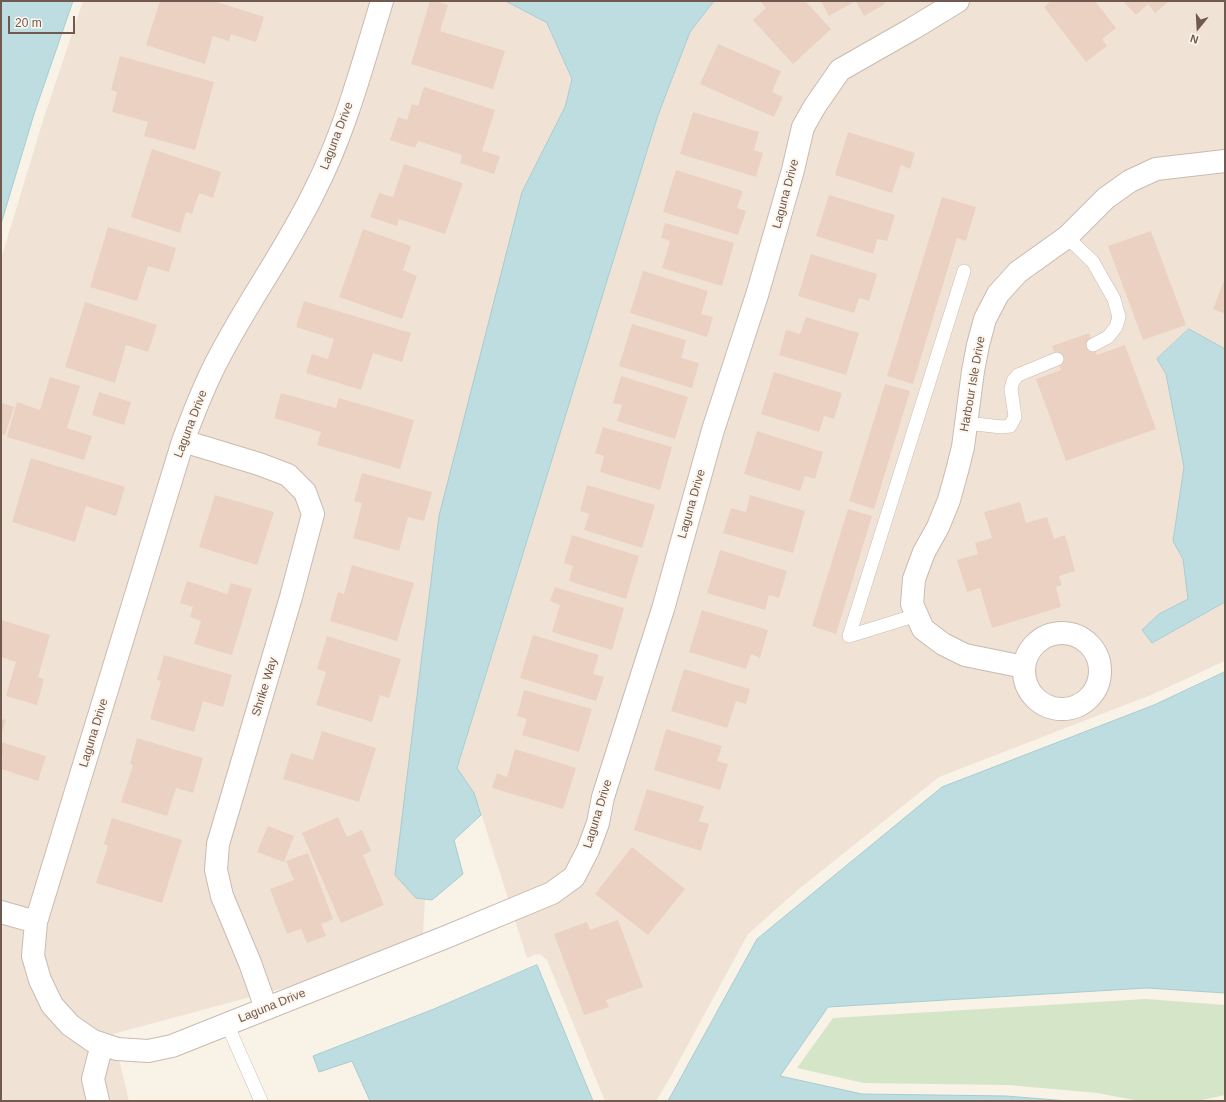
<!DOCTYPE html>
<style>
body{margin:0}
#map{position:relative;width:1226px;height:1102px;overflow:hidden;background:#f9f2e7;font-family:Arial,sans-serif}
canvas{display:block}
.frame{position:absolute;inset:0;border:2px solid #70594f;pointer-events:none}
.north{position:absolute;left:1178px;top:8px;width:40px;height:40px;-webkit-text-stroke:3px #fdf6ed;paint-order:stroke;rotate:198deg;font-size:11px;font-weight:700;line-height:16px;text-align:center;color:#70594f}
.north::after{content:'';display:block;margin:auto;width:14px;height:18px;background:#70594f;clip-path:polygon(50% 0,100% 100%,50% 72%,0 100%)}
.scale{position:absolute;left:8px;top:16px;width:67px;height:18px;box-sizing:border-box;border:2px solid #70594f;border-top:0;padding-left:5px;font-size:12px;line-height:14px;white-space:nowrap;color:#70594f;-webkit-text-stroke:3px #fdf6ed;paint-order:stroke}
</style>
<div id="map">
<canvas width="1226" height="1102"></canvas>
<div class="frame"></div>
<div class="north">N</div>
<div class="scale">20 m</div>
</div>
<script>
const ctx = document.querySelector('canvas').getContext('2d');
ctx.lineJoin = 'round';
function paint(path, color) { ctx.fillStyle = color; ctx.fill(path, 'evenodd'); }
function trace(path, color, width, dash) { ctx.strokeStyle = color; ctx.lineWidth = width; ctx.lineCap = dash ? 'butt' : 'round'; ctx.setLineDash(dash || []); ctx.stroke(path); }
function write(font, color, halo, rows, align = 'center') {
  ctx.font = font + ' Arial,sans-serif'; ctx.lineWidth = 4; ctx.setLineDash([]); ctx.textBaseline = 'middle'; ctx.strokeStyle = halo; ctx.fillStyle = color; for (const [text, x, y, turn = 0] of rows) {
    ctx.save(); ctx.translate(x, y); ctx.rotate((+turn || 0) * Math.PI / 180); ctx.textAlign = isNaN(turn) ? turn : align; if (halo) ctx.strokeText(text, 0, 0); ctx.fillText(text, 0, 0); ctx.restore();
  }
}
paint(new Path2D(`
 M 83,1 L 506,1 L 547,23 L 572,79 L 565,107 L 522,192 L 416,898 L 425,899 L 423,935 L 358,968 L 113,1034 L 129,1101 L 1,1101 L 1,259 L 44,117 Z
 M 714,1 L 1225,1 L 1225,349 L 1189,329 L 1157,359 L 1166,374 L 1184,467 L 1173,541 L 1183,559 L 1188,599 L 1159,614 L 1153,643 L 1225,602 L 1225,661 L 1151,695 L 939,777 L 799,889 L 748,934 L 671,1076 L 656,1101 L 605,1101 L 547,960 L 540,954 L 534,955 L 527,958 L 479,807 L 457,769 L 658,115 L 690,32 Z`), '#f0e3d6');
paint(new Path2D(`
 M 1146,999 L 1225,1005 L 1225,1095 L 1197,1101 L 1139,1101 L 1098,1093 L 1008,1085 L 864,1083 L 797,1068 L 833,1018 Z`), '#d5e5c7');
const water = new Path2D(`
 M 1,1 L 73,1 L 34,114 L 1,224 Z
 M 506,1 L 714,1 L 690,32 L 658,115 L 457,768 L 474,793 L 481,815 L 454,840 L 463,874 L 432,900 L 416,898 L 395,875 L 439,516 L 522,192 L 565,107 L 572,79 L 547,23 Z
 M 1189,329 L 1225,349 L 1225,602 L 1152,643 L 1142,630 L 1159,614 L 1188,599 L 1183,559 L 1173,541 L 1184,467 L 1166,374 L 1157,359 Z
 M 1225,672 L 1225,993 L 1147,988 L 828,1007 L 780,1076 L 862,1094 L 1006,1096 L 1068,1101 L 668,1101 L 757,939 L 942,787 L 1154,705 Z
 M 537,965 L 593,1101 L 370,1101 L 352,1061 L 319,1072 L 313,1056 L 434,1009 Z`);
paint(water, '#bedde1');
trace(water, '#a6ccd1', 1);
paint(new Path2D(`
 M 160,1 L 214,1 L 264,17 L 256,42 L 231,34 L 229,41 L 213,36 L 205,64 L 146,45 Z
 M 430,1 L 436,1 L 448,5 L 440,31 L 505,51 L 493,89 L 411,64 Z
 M 760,1 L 805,1 L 831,29 L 793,64 L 753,20 L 766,8 Z
 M 821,1 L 883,1 L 885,4 L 864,16 L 856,1 L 829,16 Z
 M 1051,1 L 1095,1 L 1116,28 L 1102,39 L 1107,46 L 1086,62 L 1044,7 Z
 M 1123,1 L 1169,1 L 1155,13 L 1148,4 L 1136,15 Z
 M 718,44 L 781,71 L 772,92 L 783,97 L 774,117 L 700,84 Z
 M 120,56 L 214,82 L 195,150 L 144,136 L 148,122 L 112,112 L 117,92 L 111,90 Z
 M 424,87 L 495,110 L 482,151 L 500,156 L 494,174 L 460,163 L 462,155 L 418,141 L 415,148 L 390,140 L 398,117 L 407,120 L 412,104 L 418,106 Z
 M 693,112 L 759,132 L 754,150 L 763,153 L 756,177 L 680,154 Z
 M 848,132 L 915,153 L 910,169 L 901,165 L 892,193 L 835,175 Z
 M 152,149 L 221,172 L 213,198 L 199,193 L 192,214 L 186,212 L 180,233 L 131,217 Z
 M 404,164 L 463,183 L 445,234 L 399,219 L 397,226 L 370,217 L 379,193 L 393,197 Z
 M 676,170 L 743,191 L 737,208 L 746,211 L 738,235 L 663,212 Z
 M 829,195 L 895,215 L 887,241 L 877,239 L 873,254 L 816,236 Z
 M 942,197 L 976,207 L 966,241 L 957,238 L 913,384 L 887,376 Z
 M 665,223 L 734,243 L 722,286 L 662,268 L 670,241 L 661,238 Z
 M 108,227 L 176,248 L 169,272 L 148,266 L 137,301 L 90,287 Z
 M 363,229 L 411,246 L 403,270 L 417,276 L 402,319 L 339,297 Z
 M 1151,231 L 1186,325 L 1143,340 L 1108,246 Z
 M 811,254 L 877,274 L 869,301 L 859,298 L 854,313 L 798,296 Z
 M 643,271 L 708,291 L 701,314 L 713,317 L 707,337 L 630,313 Z
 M 1225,278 L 1225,314 L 1213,309 Z
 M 304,301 L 411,333 L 402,362 L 373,353 L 361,390 L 306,373 L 312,354 L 328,359 L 334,339 L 296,327 Z
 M 85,302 L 157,325 L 148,352 L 126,345 L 115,383 L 65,367 Z
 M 806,317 L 859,333 L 846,375 L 779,355 L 786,330 L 800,334 Z
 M 632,324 L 686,340 L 681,358 L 699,363 L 692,388 L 619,366 Z
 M 1089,333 L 1097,355 L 1125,345 L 1156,429 L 1066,461 L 1036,379 L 1061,370 L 1052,346 Z
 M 774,372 L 842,393 L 834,419 L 824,416 L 819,432 L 761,414 Z
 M 621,376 L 688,397 L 675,439 L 617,421 L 622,405 L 613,403 Z
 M 50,377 L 80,386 L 67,428 L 92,436 L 84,460 L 7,437 L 17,402 L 40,410 Z
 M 885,384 L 910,391 L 874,509 L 849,501 Z
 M 99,392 L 131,402 L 124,425 L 92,415 Z
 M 281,393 L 336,408 L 339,398 L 414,420 L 400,469 L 317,445 L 321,432 L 274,418 Z
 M 2,403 L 14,407 L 5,435 L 1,434 Z
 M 603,427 L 672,447 L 660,490 L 600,472 L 604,456 L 595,453 Z
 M 757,431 L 823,452 L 815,479 L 805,476 L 800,491 L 744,474 Z
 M 31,458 L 125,487 L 116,516 L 86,506 L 75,542 L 12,522 Z
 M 362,473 L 432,492 L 424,521 L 408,517 L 399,551 L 353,538 L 362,503 L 354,501 Z
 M 587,485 L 655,505 L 642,548 L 584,530 L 589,514 L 580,511 Z
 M 215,495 L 274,512 L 257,565 L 199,547 Z
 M 750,495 L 805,511 L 793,553 L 723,533 L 731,508 L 746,512 Z
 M 1020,502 L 1026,523 L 1047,517 L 1054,539 L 1065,535 L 1075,571 L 1059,576 L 1062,585 L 1056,587 L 1061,607 L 992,628 L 980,588 L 967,592 L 957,560 L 978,554 L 975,543 L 992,538 L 984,512 Z
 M 848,509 L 872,516 L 836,634 L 812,626 Z
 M 572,535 L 639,556 L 626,599 L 569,581 L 573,566 L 564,563 Z
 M 720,550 L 787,571 L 779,598 L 769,595 L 765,610 L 707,593 Z
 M 352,565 L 414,583 L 397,641 L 330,621 L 338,592 L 344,594 Z
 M 187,581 L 227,594 L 231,583 L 252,589 L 232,655 L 194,644 L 201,621 L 190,617 L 193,607 L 180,603 Z
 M 555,587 L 624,608 L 612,650 L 552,632 L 560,605 L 550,601 Z
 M 702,610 L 768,630 L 760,658 L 751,654 L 746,669 L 689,652 Z
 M 1,620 L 50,635 L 38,677 L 44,679 L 37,705 L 6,696 L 16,662 L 1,657 Z
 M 533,635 L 599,655 L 593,674 L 604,677 L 596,701 L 520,678 Z
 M 327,636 L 401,659 L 389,698 L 380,695 L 372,722 L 316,705 L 326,672 L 317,669 Z
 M 164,655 L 232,675 L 223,707 L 203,701 L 194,732 L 150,719 L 161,681 L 157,680 Z
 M 684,669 L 750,689 L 746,704 L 736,701 L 727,728 L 671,711 Z
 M 524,690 L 592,709 L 579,752 L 522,735 L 527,719 L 517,716 Z
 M 1,719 L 6,720 L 1,735 Z
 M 666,729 L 722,746 L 717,761 L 728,764 L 720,790 L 654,770 Z
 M 322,731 L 376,748 L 359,802 L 283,779 L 291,753 L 313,760 Z
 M 137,738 L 203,758 L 193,793 L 176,788 L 167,816 L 121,802 L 133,765 L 130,764 Z
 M 1,742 L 46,756 L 38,781 L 1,769 L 3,757 L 1,756 Z
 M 515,749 L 576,768 L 563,809 L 492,788 L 497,773 L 507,777 Z
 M 647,789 L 704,806 L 699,821 L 709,824 L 701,851 L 634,830 Z
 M 338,817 L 347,837 L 362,830 L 371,851 L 363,855 L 384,905 L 341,923 L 302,833 Z
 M 112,818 L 182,840 L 162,903 L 96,883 L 108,846 L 104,844 Z
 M 268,826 L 294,836 L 284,862 L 257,852 Z
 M 632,847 L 685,889 L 648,935 L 595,894 Z
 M 308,853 L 333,919 L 321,924 L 326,936 L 307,943 L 301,929 L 287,934 L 270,889 L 294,880 L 286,861 Z
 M 618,920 L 643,987 L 606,1000 L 609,1007 L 584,1015 L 554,934 L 587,922 L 590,930 Z`), '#ebd1c2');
const service = new Path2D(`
 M 1067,237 L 1093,262 L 1114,299 L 1119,317 L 1116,327 L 1108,337 L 1093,345
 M 966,423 L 1002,427 L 1010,426 L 1015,417 L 1011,389 L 1013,381 L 1018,375 L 1057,359
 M 917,615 L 849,636 L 964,271
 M 227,1024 L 261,1101`);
const minor = new Path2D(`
 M 382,1 C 362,66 345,132 314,192 C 284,254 242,309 212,371 C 201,394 192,417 183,441 L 36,922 L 33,956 L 40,980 L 52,1005 L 70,1025 L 93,1041 L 117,1049 L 148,1051 L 172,1046 L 446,937 L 552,893 L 574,877 L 588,850 L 598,823 L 603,797 L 663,609 L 713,430 L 757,295 L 777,226 L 793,170 L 803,127 L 815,106 L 840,70 L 912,29 L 958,1
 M 183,441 L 259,464 L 288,475 L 305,492 L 313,514 L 291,597 L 218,844 L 216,870 L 222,896 L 250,963 L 266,1008
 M1024 671a38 38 0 1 1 76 0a38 38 0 1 1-76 0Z
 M 1024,667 L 965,655 L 943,644 L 923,629 L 912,604 L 914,579 L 924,552 L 938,527 L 949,500 L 957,471 L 963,447 L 973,371 L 978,345 L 985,319 L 998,294 L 1018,272 L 1067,237 L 1106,198 L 1130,181 L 1156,169 L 1225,161
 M 1,912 L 36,922
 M 98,1101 L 93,1079 L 102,1044`);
trace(service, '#cabaaf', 14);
trace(minor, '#cabaaf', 24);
trace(service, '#fff', 13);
trace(minor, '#fff', 22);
write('12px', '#70594f', '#fdf6ed', [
 ["Laguna Drive",337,136,-69],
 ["Laguna Drive",786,194,-75],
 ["Harbour Isle Drive",973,384,-80],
 ["Laguna Drive",191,424,-69],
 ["Laguna Drive",692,504,-74],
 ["Shrike Way",265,687,-73],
 ["Laguna Drive",94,733,-73],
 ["Laguna Drive",598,814,-73],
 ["Laguna Drive",272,1006,-22]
]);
</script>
